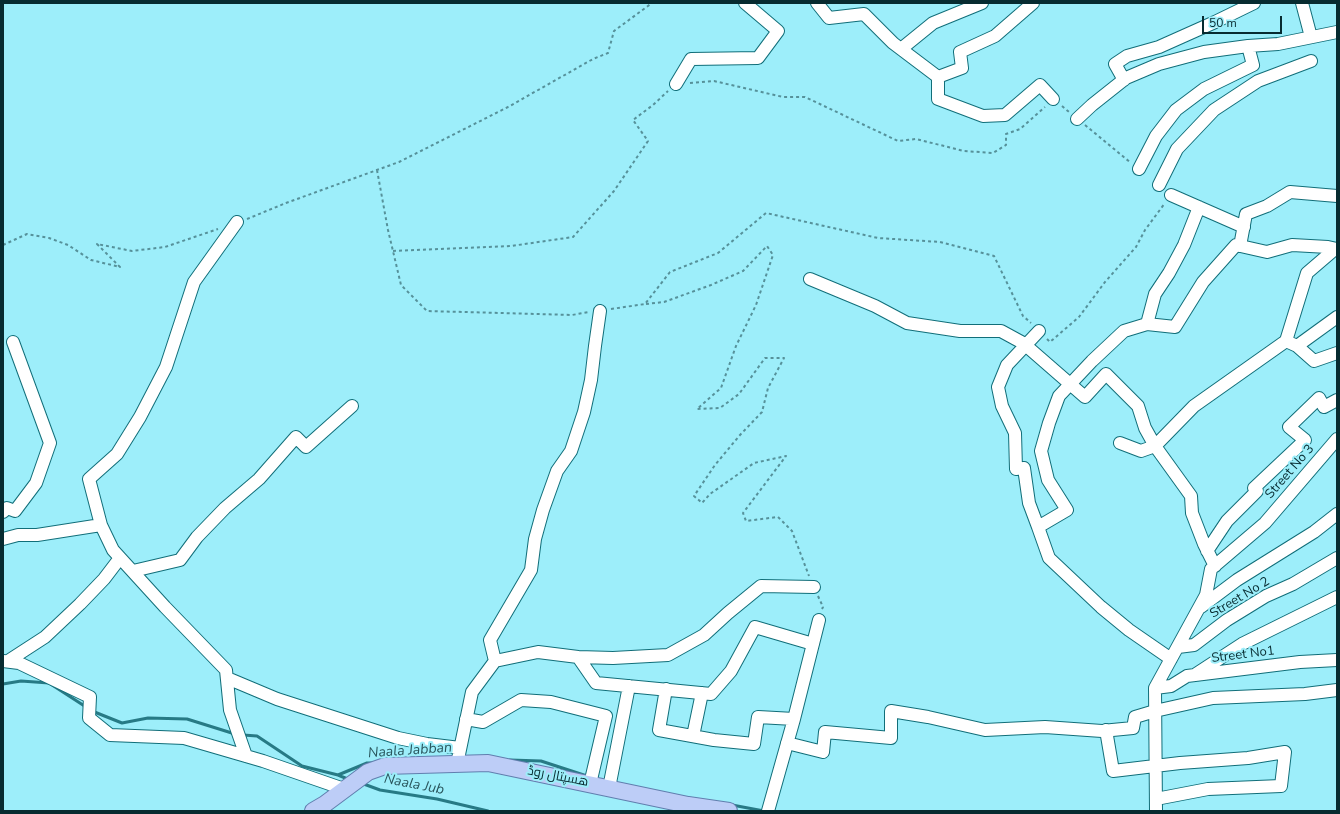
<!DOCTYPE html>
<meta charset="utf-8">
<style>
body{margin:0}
#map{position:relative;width:1340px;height:814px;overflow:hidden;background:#9deefa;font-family:"Nunito Sans",sans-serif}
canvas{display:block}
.frame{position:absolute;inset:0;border:4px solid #072b30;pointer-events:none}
.scale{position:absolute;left:1202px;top:16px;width:80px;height:18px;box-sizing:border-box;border:2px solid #072b30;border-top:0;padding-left:5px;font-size:12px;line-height:14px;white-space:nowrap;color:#072b30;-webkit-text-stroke:3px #9deefa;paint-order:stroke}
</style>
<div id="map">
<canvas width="1340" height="814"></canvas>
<div class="frame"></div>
<div class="scale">50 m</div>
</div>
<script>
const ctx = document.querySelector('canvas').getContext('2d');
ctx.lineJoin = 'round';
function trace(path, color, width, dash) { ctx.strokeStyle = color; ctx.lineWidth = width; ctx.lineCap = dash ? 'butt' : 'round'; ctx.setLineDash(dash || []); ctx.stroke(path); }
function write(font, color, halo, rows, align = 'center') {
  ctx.font = font + ' "Nunito Sans",Cairo,sans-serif'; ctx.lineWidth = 4; ctx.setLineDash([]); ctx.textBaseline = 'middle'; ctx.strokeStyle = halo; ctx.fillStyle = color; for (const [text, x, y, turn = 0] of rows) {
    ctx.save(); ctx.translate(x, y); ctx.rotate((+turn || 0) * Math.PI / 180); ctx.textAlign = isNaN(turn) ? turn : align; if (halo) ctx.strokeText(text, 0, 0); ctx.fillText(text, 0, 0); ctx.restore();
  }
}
trace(new Path2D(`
 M 3,684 L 21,681 L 49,683 L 86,707
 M 92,711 L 122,723 L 148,718 L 187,719 L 235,734
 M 243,735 L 257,736 L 302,766 L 338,775 L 367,763 L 372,763
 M 510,760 L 541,761 L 590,777
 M 338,775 L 350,780
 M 361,783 L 380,790 L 437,799 L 488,811
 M 732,805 L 764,811`), '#277a85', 3);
const minor = new Path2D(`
 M 817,3 L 829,18 L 864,14 L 893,43 L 938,77
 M 1033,3 L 995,36 L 960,52 L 962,68 L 938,77 L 938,99 L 983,116 L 1005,115 L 1040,85 L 1053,99
 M 1302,3 L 1311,37
 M 901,49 L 933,23 L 982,3
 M 1124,80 L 1115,64 L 1127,56 L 1159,47 L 1215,22 L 1254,3
 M 676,84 L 691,59 L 758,58 L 778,31 L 745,3
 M 1077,119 L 1092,105 L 1126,78 L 1159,64 L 1204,52 L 1248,46 L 1278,44 L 1337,32
 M 1139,169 L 1156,136 L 1176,110 L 1204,89 L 1253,65 L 1248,46
 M 1159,185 L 1177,149 L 1214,110 L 1258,81 L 1311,61
 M 1171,195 L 1244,227
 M 237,222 L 194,282 L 166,367 L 140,417 L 117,454 L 89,479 L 101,525 L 113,550 L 165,607 L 226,670 L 230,710 L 246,756
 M 1240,246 L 1246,214 L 1267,206 L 1290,192 L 1337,196
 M 810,279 L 875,306 L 907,323 L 960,331 L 1001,331 L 1023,343 L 1085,397 L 1106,374 L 1138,406 L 1145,428 L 1155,446 L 1191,496 L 1192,513 L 1204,544 L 1215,566
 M 1147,324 L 1155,294 L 1169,273 L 1184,245 L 1199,207
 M 1286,341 L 1297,346 L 1337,317
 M 1297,346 L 1314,361 L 1337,353
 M 1120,443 L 1141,451 L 1155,446 L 1194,406 L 1286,341 L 1307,273 L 1335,249
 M 3,512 L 7,508 L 15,511 L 36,483 L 50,443 L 13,342
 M 1038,527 L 1029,503 L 1024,468 L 1016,469 L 1015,433 L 1002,406 L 998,387 L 1007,365 L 1039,331
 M 3,539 L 18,535 L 37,535 L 101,525
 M 1207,551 L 1227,521 L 1257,491 L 1254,488 L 1305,440 L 1289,427 L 1319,398 L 1324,407 L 1337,400
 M 133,571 L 180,560 L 197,537 L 225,508 L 259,479 L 296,437 L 306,447 L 352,406
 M 1201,607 L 1237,580 L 1314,532 L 1337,514
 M 1178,647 L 1194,645 L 1227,620 L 1266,596 L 1293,584 L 1337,558
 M 578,657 L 613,658 L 668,655 L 704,635 L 728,613 L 761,586 L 814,587
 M 1171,659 L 1129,630 L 1101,607 L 1049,558 L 1038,527 L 1067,510 L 1048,480 L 1041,451 L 1049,423 L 1059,396 L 1092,361 L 1124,331 L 1147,324 L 1175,327 L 1203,282 L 1236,245 L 1267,252 L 1292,245 L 1328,247 L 1337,249
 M 3,661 L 19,663 L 90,697 L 89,718 L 110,735 L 184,738 L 263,761 L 344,789
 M 8,661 L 45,637 L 80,604 L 104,579 L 120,558
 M 495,661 L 490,640 L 531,570 L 535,539 L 543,510 L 557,471 L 571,451 L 584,412 L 591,380 L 595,346 L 600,311
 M 1196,674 L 1242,644 L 1337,597
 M 227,678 L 277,699 L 398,738 L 427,744 L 460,748
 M 1155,688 L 1171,686 L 1187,676 L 1300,662 L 1337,660
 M 666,689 L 659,730 L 714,740 L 754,744 L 758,717 L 794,719
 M 466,719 L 483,722 L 521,700 L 551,702 L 606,716 L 590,784
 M 1106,730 L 1113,771 L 1180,763 L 1248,758 L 1285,752 L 1281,786 L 1208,789 L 1156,799
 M 693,736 L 702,693
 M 787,743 L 823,752 L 825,732 L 891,738 L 891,711 L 928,717 L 985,730 L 1045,727 L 1102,731 L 1133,728 L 1135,717 L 1155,711 L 1213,698 L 1305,694 L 1337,690
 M 457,764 L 472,692 L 495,661 L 538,652 L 578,657 L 596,683 L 711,694 L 731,671 L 755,627 L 813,644
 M 609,788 L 629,686
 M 768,811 L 794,719 L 819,620
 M 1156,811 L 1155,688 L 1206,595 L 1211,569 L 1265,523 L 1337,439`);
const major = new Path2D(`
 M 313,811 L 325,804 L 368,772 L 385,766 L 488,763 L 688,805 L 729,811`);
trace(minor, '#116e79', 14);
trace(major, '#617eae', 18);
trace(new Path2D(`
 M 690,83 L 714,81 L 783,97 L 805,97 L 898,141 L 916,139 L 964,151 L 993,153 L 1006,145 L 1006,134 L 1020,129 L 1045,107
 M 1062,106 L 1069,112
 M 1085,125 L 1131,163
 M 377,170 L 388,230 L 401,285 L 427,311 L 572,315 L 589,312
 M 247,219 L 286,203 L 399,162 L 508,107 L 593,59 L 608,53 L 614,31 L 652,3
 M 3,245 L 27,234 L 49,238 L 68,245 L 91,260 L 120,267 L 97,244 L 132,251 L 165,247 L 218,229
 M 393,251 L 511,246 L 573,237 L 614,191 L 648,141 L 633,120 L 653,105 L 668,91
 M 646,304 L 664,302 L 711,285 L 743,271 L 767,246 L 773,255 L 756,305 L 736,346 L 721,388 L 697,409 L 720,408 L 739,394 L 765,358 L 784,358 L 768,388 L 762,412 L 740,435 L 715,465 L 694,496 L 702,503 L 710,494 L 754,463 L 786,456 L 743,513 L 746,521 L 778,517 L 792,531 L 809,576
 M 611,309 L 645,304 L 670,272 L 718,253 L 766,213 L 878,238 L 940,242 L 994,256 L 1023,316 L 1031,323
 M 1047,339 L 1050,342 L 1079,317 L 1105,282 L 1136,247 L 1145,230 L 1165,203
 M 818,596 L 823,607 L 822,609`), '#56919a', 2, [3, 3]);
trace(minor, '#fff', 12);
trace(major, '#bdcdf7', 16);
write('13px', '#072b30', '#9deefa', [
 ["Street No 3",1290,472,-49],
 ["Street No 2",1240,598,-31],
 ["Street No1",1243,655,-7],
 ["ھسپتال روڈ",558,777,11]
]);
write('italic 14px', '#29555c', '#9deefa', [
 ["Naala Jabban",410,751,-4],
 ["Naala Jub",414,785,11]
]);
</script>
